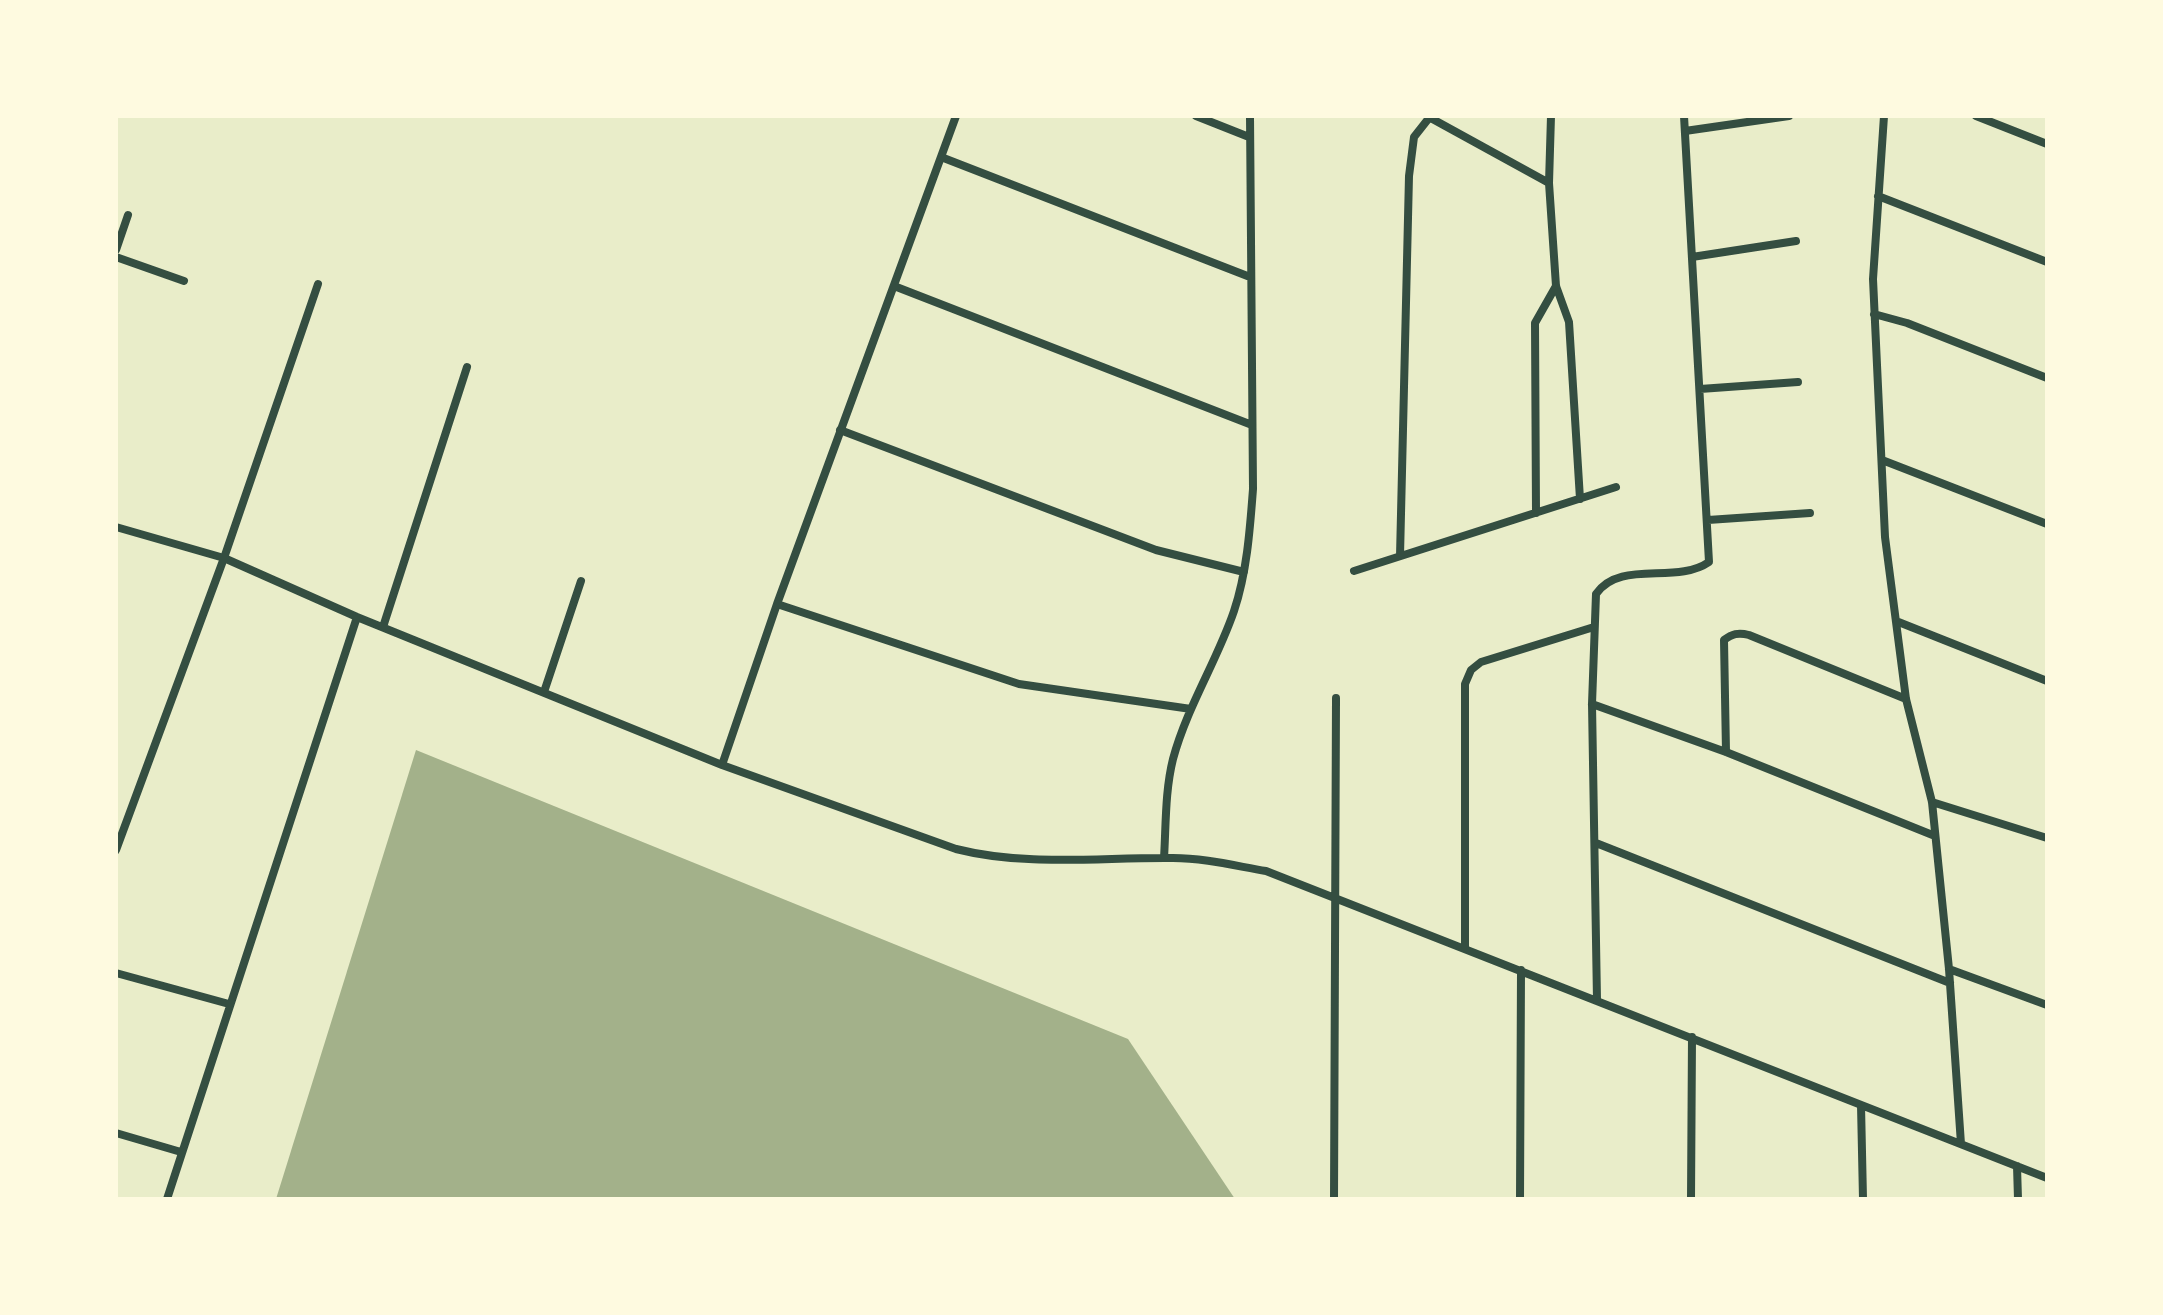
<!DOCTYPE html>
<style>
body{margin:0}
#map{position:relative;width:2163px;height:1315px;overflow:hidden;background:#e9edc9;font-family:Mulish,sans-serif}
canvas{display:block}
.frame{position:absolute;inset:0;border:118px solid #fefae0;pointer-events:none}
</style>
<div id="map">
<canvas width="2163" height="1315"></canvas>
<div class="frame"></div>
</div>
<script>
const ctx = document.querySelector('canvas').getContext('2d');
ctx.lineJoin = 'round';
function paint(path, color) { ctx.fillStyle = color; ctx.fill(path, 'evenodd'); }
function trace(path, color, width, dash) { ctx.strokeStyle = color; ctx.lineWidth = width; ctx.lineCap = dash ? 'butt' : 'round'; ctx.setLineDash(dash || []); ctx.stroke(path); }
paint(new Path2D(`
 M 416,750 L 1128,1039 L 1235,1199 L 276,1199 Z`), '#a3b18a');
trace(new Path2D(`
 M 1196,116 L 1249,137
 M 1427,116 L 1549,183 L 1556,286 L 1569,322 L 1580,499
 M 1884,116 L 1873,279 L 1885,537 L 1906,699 L 1932,802 L 1949,969 L 1961,1144
 M 1976,116 L 2047,144
 M 1685,131 L 1789,116
 M 941,157 L 1250,277
 M 1549,183 L 1551,116
 M 1878,196 L 2047,262
 M 116,250 L 128,215
 M 116,257 L 184,281
 M 1692,257 L 1796,241
 M 894,286 L 1252,425
 M 1874,314 L 1907,323 L 2047,378
 M 1700,389 L 1798,382
 M 840,430 L 1156,550 L 1244,572
 M 1882,460 L 2047,524
 M 1536,513 L 1535,323 L 1556,286
 M 1708,520 L 1810,513
 M 116,527 L 224,558 L 357,617 L 722,765 L 956,849 C 1027,867 1101,857 1173,858 C 1204,858 1236,866 1266,871 L 2047,1178
 M 1400,556 L 1409,176 L 1414,137 L 1429,118
 M 1354,571 L 1616,487
 M 777,604 L 1019,684 L 1191,709
 M 1896,621 L 2047,681
 M 383,627 L 467,367
 M 544,692 L 581,581
 M 1592,704 L 1726,752 L 1935,836
 M 1726,752 L 1724,640 C 1732,634 1738,632 1749,635 L 1906,699
 M 722,765 L 777,604 L 956,116
 M 1932,802 L 2047,838
 M 1596,843 L 1950,983
 M 116,850 L 224,558 L 318,284
 M 1164,858 C 1166,825 1165,791 1173,759 C 1187,707 1217,661 1234,611 C 1247,572 1250,529 1253,489 L 1250,116
 M 1465,948 L 1465,684 L 1471,670 L 1481,662 L 1594,627
 M 1949,969 L 2047,1005
 M 116,973 L 229,1004
 M 1597,1000 L 1592,704 L 1596,594 C 1620,559 1676,585 1709,562 L 1684,116
 M 1861,1105 L 1863,1199
 M 116,1133 L 181,1152
 M 2017,1166 L 2018,1199
 M 167,1199 L 357,617
 M 1334,1199 L 1336,698
 M 1520,1199 L 1521,970
 M 1691,1199 L 1692,1037`), '#344e41', 8);
</script>
